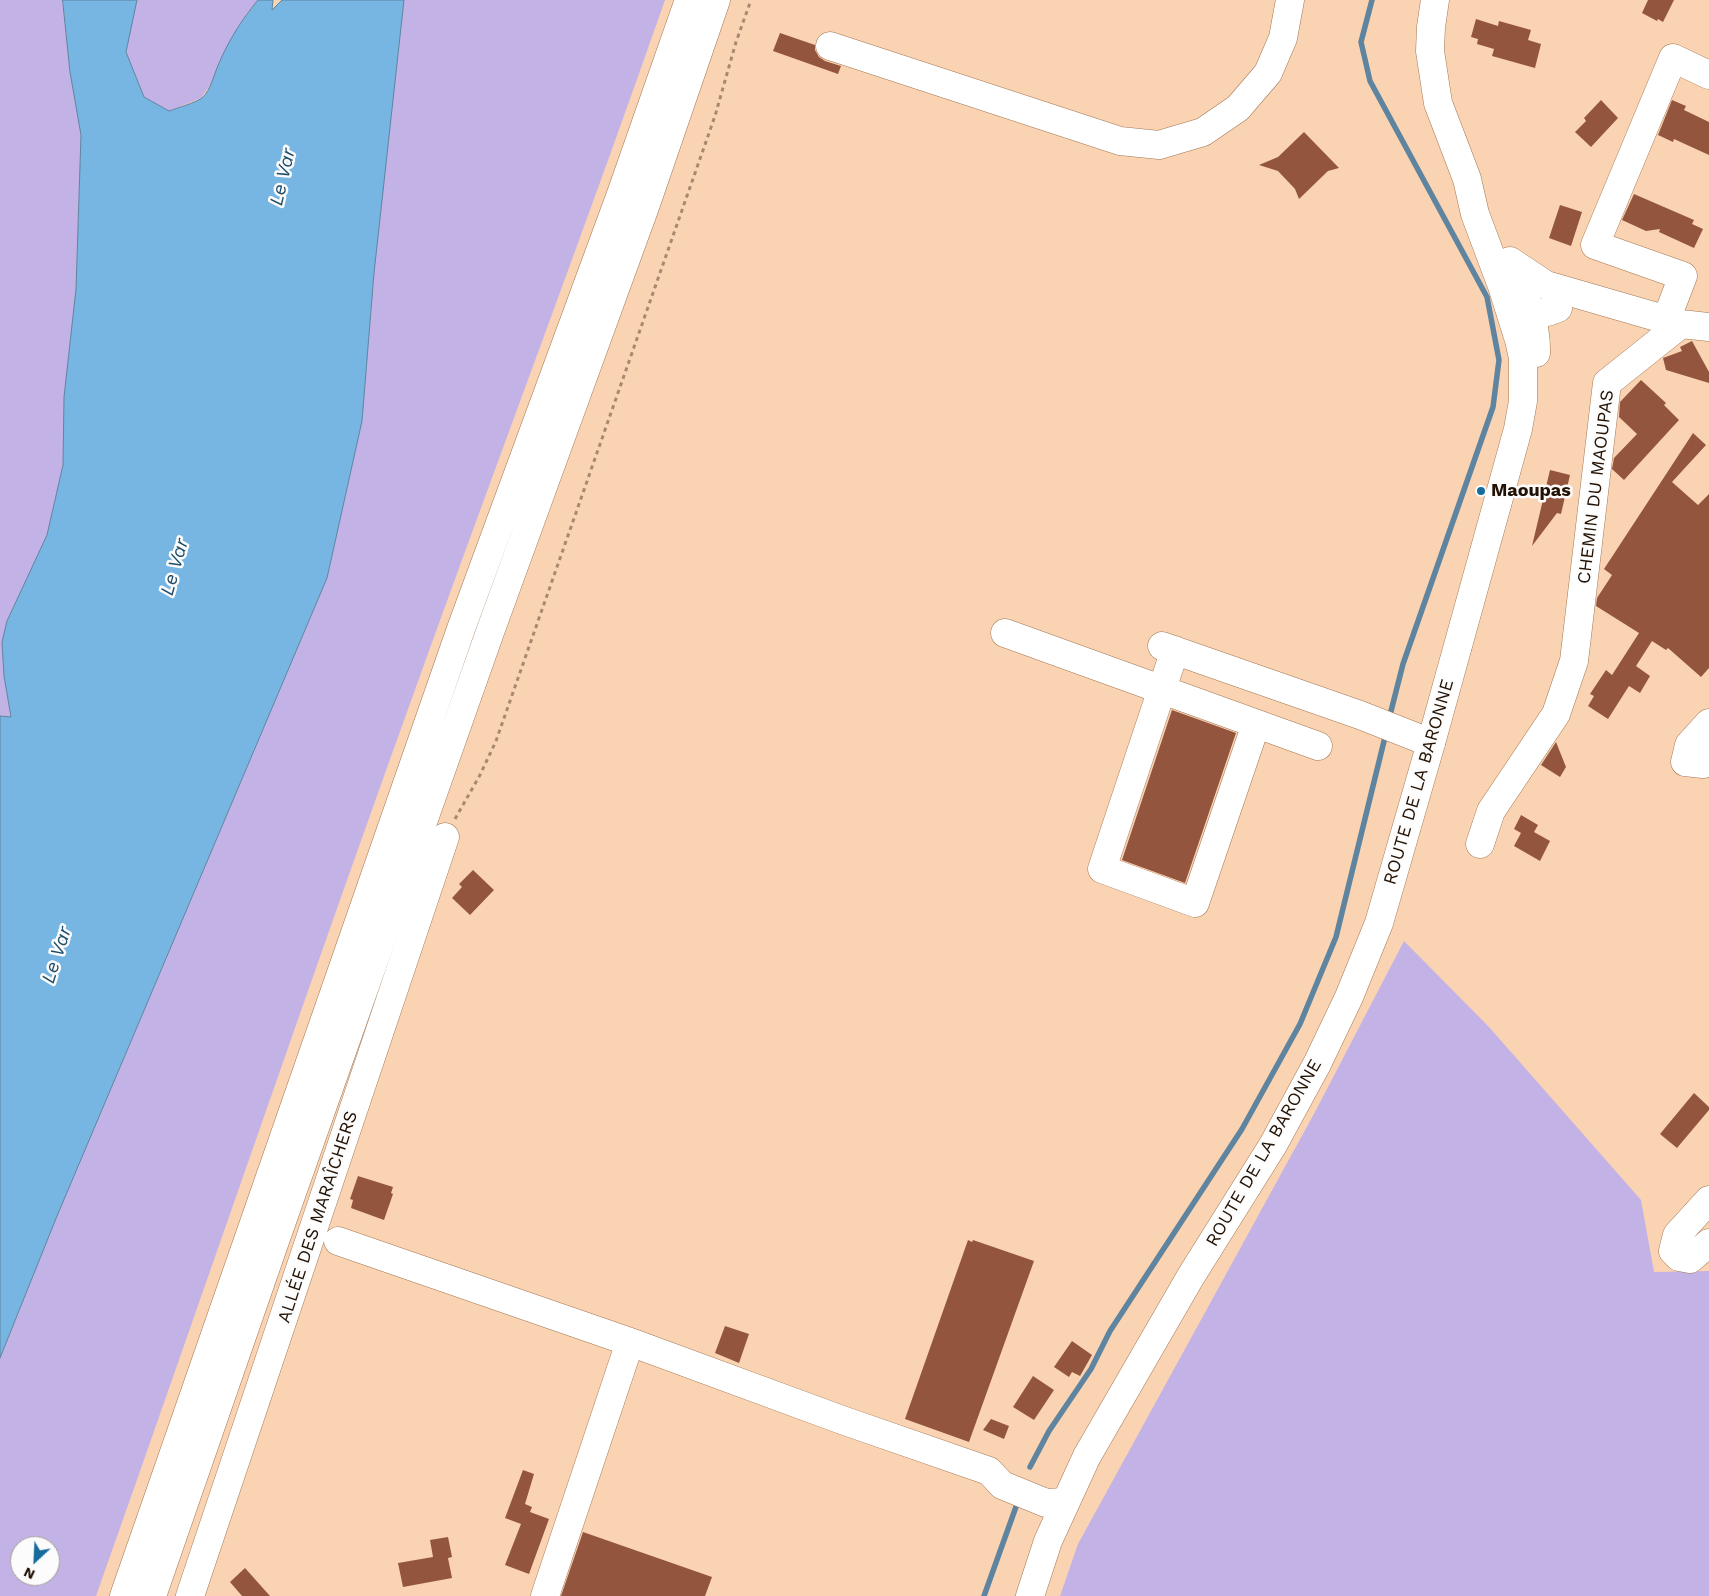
<!DOCTYPE html>
<meta charset="utf-8">
<style>
body{margin:0}
#map{position:relative;width:1709px;height:1596px;overflow:hidden;background:#fad3b3;font-family:"Work Sans",sans-serif}
canvas{display:block}
.north{position:absolute;left:10px;top:1536px;width:50px;height:50px;box-sizing:border-box;background:#fcfcfc;border:1px solid #a59e99;border-radius:50%;rotate:205deg;font-size:14px;font-weight:700;line-height:20px;text-align:center;color:#231204}
.north::after{content:'';display:block;margin:auto;width:18px;height:22px;background:#176c9c;clip-path:polygon(50% 0,100% 100%,50% 72%,0 100%)}
</style>
<div id="map">
<canvas width="1709" height="1596"></canvas>
<div class="north">N</div>
</div>
<script>
const ctx = document.querySelector('canvas').getContext('2d');
ctx.lineJoin = 'round';
function paint(path, color) { ctx.fillStyle = color; ctx.fill(path, 'evenodd'); }
function trace(path, color, width, dash) { ctx.strokeStyle = color; ctx.lineWidth = width; ctx.lineCap = dash ? 'butt' : 'round'; ctx.setLineDash(dash || []); ctx.stroke(path); }
function write(font, color, halo, rows, align = 'center') {
  ctx.font = font + ' "Work Sans",sans-serif'; ctx.lineWidth = 5; ctx.setLineDash([]); ctx.textBaseline = 'middle'; ctx.strokeStyle = halo; ctx.fillStyle = color; for (const [text, x, y, turn = 0] of rows) {
    ctx.save(); ctx.translate(x, y); ctx.rotate((+turn || 0) * Math.PI / 180); ctx.textAlign = isNaN(turn) ? turn : align; if (halo) ctx.strokeText(text, 0, 0); ctx.fillText(text, 0, 0); ctx.restore();
  }
}
paint(new Path2D(`
 M 0,0 L 63,0 L 70,72 L 81,135 L 76,289 L 64,397 L 63,465 L 47,535 L 7,621 L 2,642 L 4,676 L 11,717 L 0,716 Z
 M 137,0 L 258,0 L 247,13 L 218,64 L 213,81 L 201,98 L 169,111 L 144,97 L 126,52 Z
 M 404,0 L 665,0 C 589,217 508,432 430,648 C 316,963 208,1280 96,1596 L 0,1596 L 0,1358 L 57,1216 L 327,578 L 362,421 L 374,273 ZM 20,1546 L 50,1546 L 50,1576 L 20,1576 Z
 M 1404,941 L 1489,1027 L 1641,1200 L 1654,1272 L 1709,1271 L 1709,1596 L 1060,1596 L 1078,1544 L 1315,1112 Z`), '#c3b2e5');
const water = new Path2D(`
 M 63,0 L 137,0 L 126,52 L 144,97 L 169,111 C 177,108 195,103 202,98 C 211,90 214,74 219,63 C 229,40 242,19 258,0 L 273,0 L 272,10 L 282,0 L 404,0 L 374,273 L 362,421 L 327,578 L 57,1216 L 0,1358 L 0,716 L 11,717 L 4,676 L 2,642 L 7,621 L 47,535 L 63,465 L 64,397 L 76,289 L 81,135 L 70,72 Z`);
paint(water, '#77b5e2');
trace(water, '#5e849f', 1);
trace(new Path2D(`
 M 1372,0 L 1361,42 L 1370,81 L 1487,297 L 1499,360 L 1493,407 L 1403,664 L 1389,719
 M 1030,1467 L 1049,1431 L 1091,1369 L 1110,1331 L 1242,1129 L 1300,1024 L 1336,937 L 1386,733
 M 984,1596 L 1017,1504`), '#5e849f', 5.5);
paint(new Path2D(`
 M 1648,0 L 1674,0 L 1663,22 L 1658,19 L 1657,21 L 1642,13 Z
 M 1476,19 L 1498,26 L 1499,21 L 1531,30 L 1528,40 L 1541,44 L 1535,68 L 1492,56 L 1494,49 L 1477,44 L 1478,39 L 1471,37 Z
 M 780,33 L 815,45 L 815,50 L 819,57 L 825,61 L 841,66 L 838,74 L 773,51 Z
 M 1601,100 L 1618,118 L 1591,147 L 1575,132 L 1586,121 L 1584,118 Z
 M 1672,100 L 1686,106 L 1684,110 L 1709,122 L 1709,155 L 1674,139 L 1673,142 L 1658,135 Z
 M 1304,132 L 1339,168 L 1328,171 L 1299,199 L 1295,189 L 1278,171 L 1259,165 L 1278,157 Z
 M 1634,194 L 1694,220 L 1692,224 L 1703,229 L 1694,248 L 1659,232 L 1660,229 L 1646,231 L 1622,220 Z
 M 1560,205 L 1582,212 L 1571,246 L 1549,238 Z
 M 1692,341 L 1709,372 L 1709,383 L 1666,370 L 1663,358 L 1682,351 L 1680,347 Z
 M 1641,380 L 1666,403 L 1664,405 L 1679,420 L 1624,480 L 1612,469 L 1614,458 L 1637,434 L 1619,417 L 1620,402 Z
 M 1693,433 L 1706,445 L 1672,482 L 1698,505 L 1709,494 L 1709,668 L 1701,677 L 1668,648 L 1666,650 L 1652,641 L 1636,666 L 1650,676 L 1640,693 L 1629,686 L 1608,719 L 1588,706 L 1594,696 L 1590,694 L 1606,670 L 1612,675 L 1639,633 L 1596,606 L 1597,598 L 1612,575 L 1604,569 Z
 M 1550,470 L 1570,475 L 1561,514 L 1557,513 L 1532,546 Z
 M 1172,710 L 1236,733 L 1185,883 L 1122,860 Z
 M 1556,742 L 1566,767 L 1560,777 L 1541,765 Z
 M 1521,815 L 1538,825 L 1534,832 L 1550,841 L 1540,861 L 1514,846 L 1521,833 L 1514,829 Z
 M 473,870 L 494,890 L 470,915 L 452,898 L 462,887 L 459,884 Z
 M 1694,1093 L 1709,1107 L 1709,1110 L 1677,1148 L 1660,1134 Z
 M 358,1176 L 393,1187 L 391,1193 L 393,1194 L 384,1220 L 351,1208 L 353,1200 L 350,1199 Z
 M 968,1240 L 972,1242 L 973,1240 L 1034,1261 L 969,1442 L 905,1419 Z
 M 725,1326 L 749,1334 L 739,1363 L 715,1353 Z
 M 1072,1341 L 1092,1355 L 1080,1376 L 1072,1372 L 1069,1377 L 1054,1367 Z
 M 1033,1376 L 1054,1390 L 1034,1420 L 1013,1407 Z
 M 991,1419 L 1009,1426 L 1004,1439 L 983,1430 Z
 M 523,1470 L 534,1474 L 525,1504 L 532,1507 L 530,1512 L 549,1519 L 529,1574 L 505,1565 L 521,1524 L 505,1518 Z
 M 583,1532 L 712,1577 L 705,1596 L 561,1596 Z
 M 448,1537 L 452,1557 L 448,1558 L 452,1578 L 403,1587 L 398,1563 L 433,1557 L 430,1540 Z
 M 245,1568 L 270,1596 L 242,1596 L 230,1582 Z`), '#94553e');
const minor = new Path2D(`
 M 830,46 L 1120,141 L 1159,145 L 1203,132 L 1238,108 L 1268,73 L 1283,38 L 1290,0
 M 1515,293 C 1527,311 1537,318 1558,308
 M 1666,320 L 1683,276 L 1595,245 L 1673,58 L 1709,75
 M 1681,324 L 1709,327
 M 1005,633 L 1318,746
 M 1162,646 L 1360,715 L 1431,743
 M 1175,650 L 1102,869 L 1195,903 L 1256,724
 M 1709,723 L 1689,745 L 1685,762 L 1703,764 L 1709,755
 M 1480,844 L 1491,811 L 1556,714 L 1574,661 L 1607,383 L 1681,324 L 1546,285 L 1510,261
 M 1709,1200 L 1677,1235 L 1673,1251 L 1679,1257 L 1690,1259 L 1709,1243
 M 338,1241 L 630,1342 L 842,1420 L 989,1471 L 1002,1485 L 1046,1503 L 1065,1502
 M 190,1596 L 445,837
 M 545,1596 L 630,1342`);
const major = new Path2D(`
 M 1511,265 C 1524,293 1537,321 1536,353
 M 1030,1596 L 1048,1541 L 1087,1456 L 1191,1276 L 1273,1145 L 1317,1064 L 1349,997 L 1379,923 L 1431,743 L 1518,429 L 1523,401 L 1523,358 L 1519,340 L 1502,286 L 1475,214 L 1467,179 L 1438,103 L 1430,51 L 1431,27 L 1435,0`);
const highway = new Path2D(`
 M 124,1596 L 462,626 L 621,194 L 689,0
 M 152,1596 L 275,1241 L 490,632 L 646,204 L 716,0`);
trace(minor, '#a37753', 29);
trace(major, '#a37753', 29);
trace(highway, '#a37753', 29);
trace(new Path2D(`
 M 455,819 L 480,775 L 496,741 L 715,116 L 736,42 L 751,0`), '#a7896f', 3, [4, 4]);
trace(minor, '#fff', 28);
trace(major, '#fff', 28);
trace(highway, '#fff', 28);
for (const [x, y, r, color] of [
 [1481,491,5,"#176c9c"]
]) { const dot = new Path2D(); dot.arc(x, y, r, 0, 2 * Math.PI); ctx.fillStyle = color; ctx.fill(dot); trace(dot, '#fcfcfc', 2); }
write('18px', '#231204', '#fcfcfc', [
 ["CHEMIN DU MAOUPAS",1596,487,-83],
 ["ROUTE DE LA BARONNE",1419,782,-74],
 ["ROUTE DE LA BARONNE",1264,1153,-60],
 ["ALLÉE DES MARAÎCHERS",318,1217,-72]
]);
write('bold 18px', '#231204', '#fcfcfc', [
 ["Maoupas",1491,491]
], 'left');
write('italic 19px', '#1d4d6b', '#fcfcfc', [
 ["Le Var",283,177,-77],
 ["Le Var",175,567,-74],
 ["Le Var",57,955,-72]
]);
</script>
